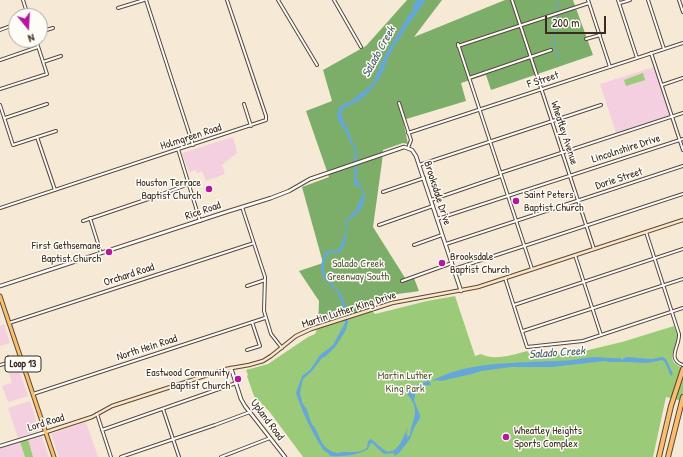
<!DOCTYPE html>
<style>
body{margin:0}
#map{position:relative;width:683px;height:457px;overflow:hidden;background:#f6ead6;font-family:"Patrick Hand",sans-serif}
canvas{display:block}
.north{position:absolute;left:8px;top:8px;width:40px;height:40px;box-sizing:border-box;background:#fdfcf7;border:1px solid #afa8a0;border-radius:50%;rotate:162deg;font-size:11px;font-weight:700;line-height:16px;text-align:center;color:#3b2a1e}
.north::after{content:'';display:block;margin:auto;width:14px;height:18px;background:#b5179e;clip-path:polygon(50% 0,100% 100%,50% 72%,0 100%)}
.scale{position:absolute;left:545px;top:16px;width:61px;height:18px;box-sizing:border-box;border:2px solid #3b2a1e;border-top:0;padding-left:5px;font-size:12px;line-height:14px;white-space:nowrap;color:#3b2a1e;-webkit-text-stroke:3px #fdfcf7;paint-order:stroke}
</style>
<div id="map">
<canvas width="683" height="457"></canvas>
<div class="north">N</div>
<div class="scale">200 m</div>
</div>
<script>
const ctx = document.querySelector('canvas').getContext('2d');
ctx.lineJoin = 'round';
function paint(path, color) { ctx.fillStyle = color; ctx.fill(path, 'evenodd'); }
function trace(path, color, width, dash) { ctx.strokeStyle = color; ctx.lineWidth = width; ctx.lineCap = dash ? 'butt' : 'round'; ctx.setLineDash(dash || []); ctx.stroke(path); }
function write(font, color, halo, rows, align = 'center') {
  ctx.font = font + ' "Patrick Hand",sans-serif'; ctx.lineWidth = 3; ctx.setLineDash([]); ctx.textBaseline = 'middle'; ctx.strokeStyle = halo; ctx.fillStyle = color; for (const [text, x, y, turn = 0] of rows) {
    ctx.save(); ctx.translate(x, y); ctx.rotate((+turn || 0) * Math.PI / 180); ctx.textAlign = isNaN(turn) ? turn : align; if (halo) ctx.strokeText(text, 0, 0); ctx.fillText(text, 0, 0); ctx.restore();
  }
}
paint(new Path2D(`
 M 654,67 L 670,116 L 616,133 L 600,84 Z
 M 233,137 L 236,148 L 237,153 L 222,165 L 225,174 L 206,181 L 202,171 L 197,173 L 196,170 L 189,172 L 182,153 Z
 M 4,324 L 10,343 L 0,346 L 0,326 Z
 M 17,363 L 28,396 L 8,402 L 2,386 L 12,383 L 7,366 Z
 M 30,401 L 39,430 L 18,438 L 8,408 Z
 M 86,422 L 98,457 L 59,457 L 51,434 Z
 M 41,435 L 42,436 L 49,457 L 33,457 L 28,439 Z
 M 20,442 L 25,457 L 0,457 L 0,448 Z`), '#f3cfdf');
paint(new Path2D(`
 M 643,73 L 645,80 L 626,86 L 624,80 Z
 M 455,296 L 475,356 L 481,354 C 494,361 513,355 527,351 L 530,354 L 580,352 L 622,342 L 674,326 C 675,329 677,333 677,336 C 677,349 663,360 683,368 L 683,401 L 666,397 L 653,457 L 303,457 L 269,411 L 254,396 L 247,376 L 248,375 L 246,370 L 268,364 L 308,337 L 315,334 L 318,327 L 371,310 L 375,314 L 427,301 Z
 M 28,439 L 33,457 L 25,457 L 20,442 Z`), '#9bca79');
paint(new Path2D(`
 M 407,0 L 442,0 L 414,37 L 505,0 L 573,0 L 593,55 L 491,90 L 486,75 L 461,83 L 466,101 L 403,120 L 408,144 L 403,143 L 383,150 L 382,162 L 373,227 L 407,281 L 414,278 L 419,291 C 404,294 380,293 370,307 L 371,310 L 318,327 L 319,301 L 299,271 L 323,263 L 302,187 L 329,177 L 306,111 L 332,101 L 323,70 L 366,46 Z`), '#7cae69');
paint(new Path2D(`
 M 417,0 L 426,0 L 406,28 L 400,38 L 396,43 L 389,56 L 387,58 C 387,71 370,93 360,100 C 354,104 348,105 343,109 L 341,113 L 344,122 L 348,129 L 352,142 L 357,148 L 357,181 C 369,192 366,205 355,216 C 352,218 349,219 347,222 C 347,229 347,250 338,253 C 336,254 331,252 329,252 L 324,263 L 325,277 L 341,293 L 346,308 L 348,322 L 346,330 L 336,346 L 326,356 L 322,358 L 312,371 L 303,379 L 302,383 L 300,393 L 302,402 L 307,410 L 312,425 L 314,426 C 321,438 321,449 337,453 C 347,450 358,455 367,448 L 368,441 L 371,439 C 375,442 382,449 386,451 C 399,455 404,434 408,427 L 406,435 L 408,434 L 406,438 L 410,435 C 412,418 422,411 407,394 C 411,384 421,385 429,380 L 431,385 L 417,386 L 414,388 L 416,391 L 414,400 L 420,415 L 420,418 L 414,428 L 410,439 L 399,453 L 394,456 L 394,453 L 384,454 L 372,443 L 370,444 L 368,449 C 359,455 342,457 330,456 C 329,452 324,452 322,448 C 311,430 302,412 296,393 L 302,376 L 310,370 L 320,355 L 333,345 L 345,323 L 343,308 L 338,293 L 322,276 L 321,265 L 325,252 L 329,250 L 337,251 L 339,249 L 346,232 L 345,224 L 346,220 L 355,211 L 363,193 L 361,187 L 356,186 L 354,185 L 355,148 L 350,143 L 346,132 L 338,120 L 337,114 L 340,106 L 351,101 L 372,84 L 385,55 L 409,15 L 413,10 L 413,5 Z
 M 594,357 C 603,357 612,359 621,358 L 621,360 L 627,357 L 652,359 L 662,357 L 666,359 L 673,374 L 671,376 C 667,370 668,364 662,360 L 648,363 L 628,362 L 610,362 L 605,361 L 552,367 L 511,367 L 481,371 L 472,374 L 441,381 L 437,380 L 433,381 L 433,380 C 471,361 516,363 557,361 C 570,361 582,358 594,357 Z`), '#66a7da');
trace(new Path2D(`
 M 557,12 L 558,0
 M 557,16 L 554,45 L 559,60`), '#66a7da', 1);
const minor = new Path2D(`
 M 23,0 L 28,16
 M 146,0 L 193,145
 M 278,0 L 317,65
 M 334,0 L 361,47
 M 512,0 L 594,249
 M 588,0 L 610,67
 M 618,0 L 637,58
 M 648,0 L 664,49
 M 679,0 L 683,12
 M 620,3 L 630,0
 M 118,8 L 144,0
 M 0,30 L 16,24
 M 40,32 L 53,28
 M 586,39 L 600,35
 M 458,44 L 532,269
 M 458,46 L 589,3
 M 651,53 L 683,150
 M 0,60 L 38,47
 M 43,62 L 61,56
 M 469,78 L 551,50
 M 662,85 L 683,78
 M 0,89 L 47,74 L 36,40
 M 399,103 L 411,140 L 408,148
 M 244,104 L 251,126
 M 0,105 L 13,145 L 56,131
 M 5,118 L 47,104
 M 408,133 L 683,43
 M 37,137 L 55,190
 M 178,149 L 200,221
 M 419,165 L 601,105
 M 500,173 L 683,113
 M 383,192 L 424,178
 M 431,200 L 501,176
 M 242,207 L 265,277 L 264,311 L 271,334 L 282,348
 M 0,208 L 266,120 L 266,116 L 227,0
 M 90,218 L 101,253
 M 437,219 L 683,139
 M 83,221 L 157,196 L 189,184
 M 379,225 L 433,206
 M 646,232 L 679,334 C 680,346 666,359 683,365
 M 446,244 L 683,166
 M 414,245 L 442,235
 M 575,255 L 601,335
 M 454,269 L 683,194
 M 505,278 L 527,347 L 583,341 L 683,308
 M 402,281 L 452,263
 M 247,286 L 265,280
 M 514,305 L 683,249
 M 9,323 L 254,243
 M 523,331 L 683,279
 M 247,350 L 260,346 L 252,322
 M 0,365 L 21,359
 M 33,394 L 265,318
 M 163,409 L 179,457
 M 97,414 L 111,457
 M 102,430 L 236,383
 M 121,457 L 215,425 L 250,412
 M 221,457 L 270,438`);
const tertiary = new Path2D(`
 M 0,286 L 226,212 L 271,198 L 289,191 L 310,179 L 404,147 L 412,150 L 416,156 L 461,291
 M 231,368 L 241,399 L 245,406 L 285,457
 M 0,446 L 46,432`);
const secondary = new Path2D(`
 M 46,432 L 92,417 L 112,406 L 226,369 L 249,365 L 263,361 L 271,356 L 296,336 L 311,329 L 392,303 L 478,287 L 683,220`);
const primary = new Path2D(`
 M 0,296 L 54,457`);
const motorway = new Path2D(`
 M 659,457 L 671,406 L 683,369
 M 668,457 L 683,397`);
trace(minor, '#57473a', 4);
trace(tertiary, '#57473a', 4.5);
trace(secondary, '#57473a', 4.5);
trace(primary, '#57473a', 5);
trace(motorway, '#57473a', 6);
trace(minor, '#fff', 2);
trace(tertiary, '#fff', 2.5);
trace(secondary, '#fde5c5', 2.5);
trace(primary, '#fabe6d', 3);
trace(motorway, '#fabe6d', 4);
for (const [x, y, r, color] of [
 [209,189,4,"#b5179e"],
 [516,201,4,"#b5179e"],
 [109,252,4,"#b5179e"],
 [442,263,4,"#b5179e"],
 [238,379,4,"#b5179e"],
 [506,437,4,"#b5179e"]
]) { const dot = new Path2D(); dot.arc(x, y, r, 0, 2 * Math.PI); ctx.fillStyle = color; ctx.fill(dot); trace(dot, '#fdfcf7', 1.5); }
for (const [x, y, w] of [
 [23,364,36]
]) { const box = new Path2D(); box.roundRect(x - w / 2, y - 8, w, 16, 3); ctx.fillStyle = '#fdfcf7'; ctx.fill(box); trace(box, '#3b2a1e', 1); }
write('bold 10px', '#3b2a1e', null, [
 ["Loop 13",23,364]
]);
write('11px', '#3b2a1e', '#fdfcf7', [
 ["F Street",543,80,-18],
 ["Wheatley Avenue",564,133,72],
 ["Holmgreen Road",191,137,-18],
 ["Lincolnshire Drive",626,149,-18],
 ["Dorie Street",619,179,-18],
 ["Brooksdale Drive",437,193,72],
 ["Rice Road",203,211,-19],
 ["Orchard Road",129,275,-18],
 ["Martin Luther King Drive",349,310,-18],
 ["North Hein Road",147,348,-18],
 ["Upland Road",267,420,53],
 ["Lord Road",46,423,-17]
]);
write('11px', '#3b2a1e', '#fdfcf7', [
 ["Houston Terrace",201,183],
 ["Baptist Church",201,196],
 ["Saint Peters",524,195,"left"],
 ["Baptist Church",524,208,"left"],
 ["First Gethsemane",101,246],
 ["Baptist Church",101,259],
 ["Brooksdale",450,257,"left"],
 ["Baptist Church",450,270,"left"],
 ["Eastwood Community",230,373],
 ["Baptist Church",230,386],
 ["Wheatley Heights",514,431,"left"],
 ["Sports Complex",514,444,"left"]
], 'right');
write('11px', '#585a39', '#fdfcf7', [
 ["Salado Creek",358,264],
 ["Greenway South",358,277],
 ["Martin Luther",405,376],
 ["King Park",405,389]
]);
write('italic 12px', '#4c5c69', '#fdfcf7', [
 ["Salado Creek",379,52,-61],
 ["Salado Creek",557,353,-4]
]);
</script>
